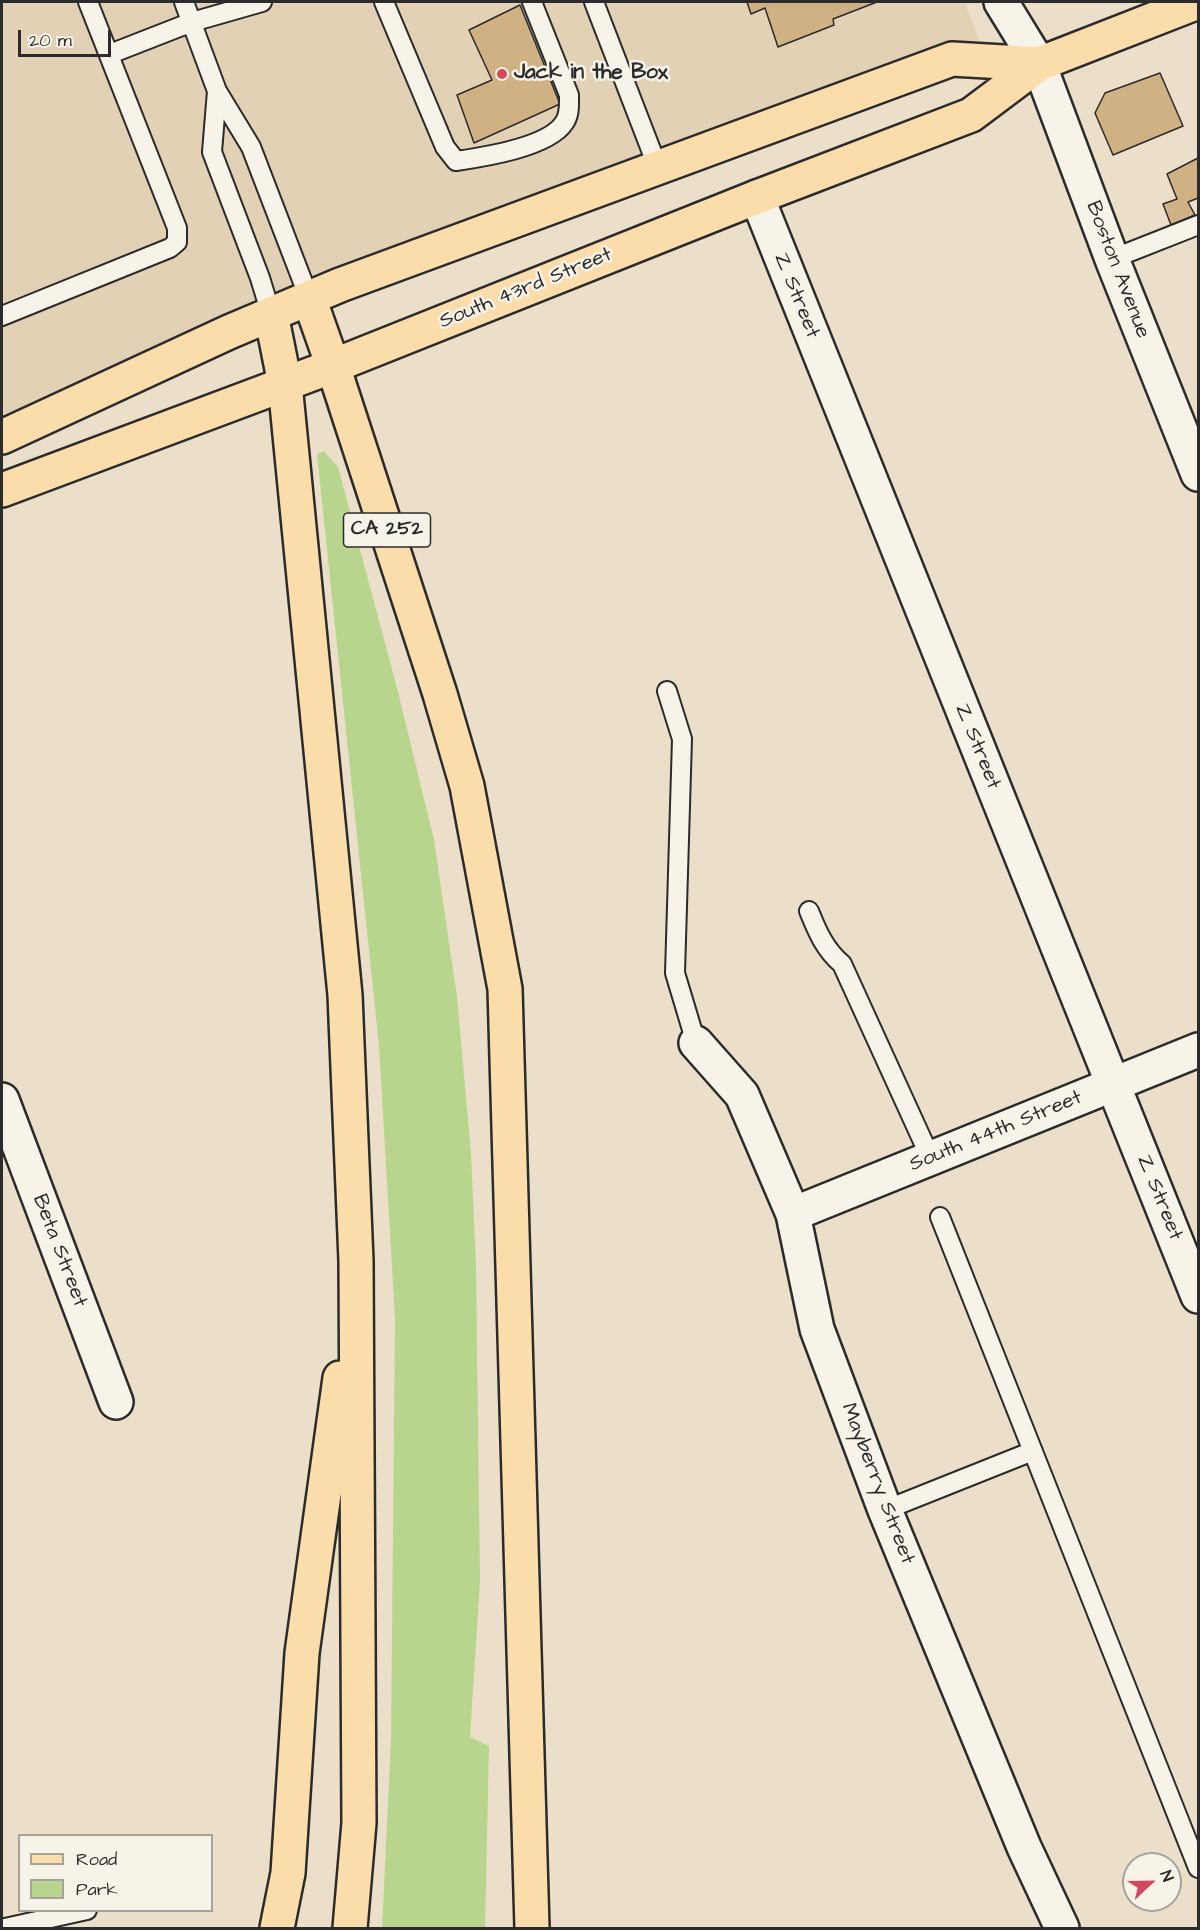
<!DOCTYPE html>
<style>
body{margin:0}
#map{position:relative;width:1200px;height:1930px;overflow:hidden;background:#ebdfca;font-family:"Architects Daughter",sans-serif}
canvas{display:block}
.frame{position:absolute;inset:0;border:3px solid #2b2b2b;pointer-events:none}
.legend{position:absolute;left:18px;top:1834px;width:195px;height:78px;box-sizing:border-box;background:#f7f3e8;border:2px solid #a5a39c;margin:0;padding:8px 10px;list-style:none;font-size:18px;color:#2b2b2b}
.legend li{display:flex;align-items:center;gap:12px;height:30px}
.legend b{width:30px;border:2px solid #a5a39c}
.north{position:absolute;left:1122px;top:1852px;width:60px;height:60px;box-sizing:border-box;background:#f7f3e8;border:2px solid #a5a39c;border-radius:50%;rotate:68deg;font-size:16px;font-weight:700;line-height:24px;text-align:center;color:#2b2b2b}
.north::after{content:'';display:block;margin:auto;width:21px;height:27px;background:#d1495b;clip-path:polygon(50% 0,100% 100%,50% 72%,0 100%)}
.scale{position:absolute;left:18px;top:30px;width:93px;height:27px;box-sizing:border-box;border:3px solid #2b2b2b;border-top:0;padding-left:8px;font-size:18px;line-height:21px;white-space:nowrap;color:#2b2b2b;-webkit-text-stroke:4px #f7f3e8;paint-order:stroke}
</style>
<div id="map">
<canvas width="1200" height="1930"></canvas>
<div class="frame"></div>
<ul class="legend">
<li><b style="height:8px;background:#fbddab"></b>Road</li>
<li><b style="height:16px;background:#b8d58d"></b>Park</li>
</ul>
<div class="north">N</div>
<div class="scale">20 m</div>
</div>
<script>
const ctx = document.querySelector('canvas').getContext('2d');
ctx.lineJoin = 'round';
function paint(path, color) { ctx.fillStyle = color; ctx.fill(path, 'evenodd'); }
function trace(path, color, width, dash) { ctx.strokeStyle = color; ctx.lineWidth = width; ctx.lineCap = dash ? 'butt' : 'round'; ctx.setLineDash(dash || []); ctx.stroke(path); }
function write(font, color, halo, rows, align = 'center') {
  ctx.font = font + ' "Architects Daughter",sans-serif'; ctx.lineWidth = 5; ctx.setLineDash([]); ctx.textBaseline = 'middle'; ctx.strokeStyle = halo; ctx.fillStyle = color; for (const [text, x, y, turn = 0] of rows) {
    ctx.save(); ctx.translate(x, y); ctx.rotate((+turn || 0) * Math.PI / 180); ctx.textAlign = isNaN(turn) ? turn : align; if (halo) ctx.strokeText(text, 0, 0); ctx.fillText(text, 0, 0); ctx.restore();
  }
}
paint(new Path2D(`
 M 2,2 L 965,2 L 979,40 L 2,433 Z`), '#e3d1b5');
paint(new Path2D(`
 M 324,451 L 338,467 L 397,688 L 434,840 L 457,997 L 471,1153 L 476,1265 L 480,1581 L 470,1737 L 489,1746 L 485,1928 L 382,1928 L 391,1741 L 395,1318 L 379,1046 L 317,454 Z`), '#b8d58d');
const building = new Path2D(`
 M 747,2 L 877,2 L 833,19 L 834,25 L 778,47 L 765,8 L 751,14 Z
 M 520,5 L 560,104 L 474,143 L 457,95 L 492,80 L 469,30 Z
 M 1160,73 L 1183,126 L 1113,155 L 1095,113 L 1105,93 Z
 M 1198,158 L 1198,198 L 1188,202 L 1195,215 L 1171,225 L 1163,204 L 1177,199 L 1167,174 Z`);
paint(building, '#d0b184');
trace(building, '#2b2b2b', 1.5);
const lane = new Path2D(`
 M 184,2 L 217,91 L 251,147 L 309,298
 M 384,2 L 445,147 L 456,161 C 484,157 548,147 564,123 C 570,115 569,105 569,95 L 532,2
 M 594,2 L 658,168
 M 110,54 L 192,22 L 262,2
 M 217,91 L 212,152 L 260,278 L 271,314
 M 1112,259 L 1198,225
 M 2,316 L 170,248 L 177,242 L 177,228 L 88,2
 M 667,691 L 682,739 L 675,973 L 696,1043
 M 809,911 C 817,931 825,950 842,964 L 931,1159
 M 940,1217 L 1198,1868
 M 885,1510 L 1033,1451
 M 5,1928 L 87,1910`);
const street = new Path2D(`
 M 1039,64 L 1112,259 L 1198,474
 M 757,197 L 1198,1296
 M 696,1043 L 742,1095 L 793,1214 L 817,1329 L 885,1510 L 1024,1847 L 1062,1928
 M 2,1100 L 116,1402
 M 793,1214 L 1198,1050`);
const secondary = new Path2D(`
 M 1001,2 L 1039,64`);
const primary = new Path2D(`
 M 309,298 L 333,366
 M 271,314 L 285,384
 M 2,437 L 229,332 L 340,285 L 952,59 L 1039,64
 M 2,490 L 333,366 L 757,197 L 971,115 L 1039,64 L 1198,2`);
const highway = new Path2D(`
 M 333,366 L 440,694 L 467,786 L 505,989 L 532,1928
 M 285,384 L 345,995 L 356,1261 L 359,1823 L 350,1928
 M 277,1928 L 288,1873 L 302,1653 L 340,1378`);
trace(lane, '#2b2b2b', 22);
trace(street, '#2b2b2b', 38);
trace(secondary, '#2b2b2b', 38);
trace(primary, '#2b2b2b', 38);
trace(highway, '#2b2b2b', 38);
trace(lane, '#f7f3e8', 18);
trace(street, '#f7f3e8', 33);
trace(secondary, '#f7f3e8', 33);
trace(primary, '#fbddab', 33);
trace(highway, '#fbddab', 33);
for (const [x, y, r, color] of [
 [502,74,6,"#d1495b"]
]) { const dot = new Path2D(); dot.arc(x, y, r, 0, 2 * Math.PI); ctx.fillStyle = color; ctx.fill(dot); trace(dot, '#f7f3e8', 2); }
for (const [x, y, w] of [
 [387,530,87]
]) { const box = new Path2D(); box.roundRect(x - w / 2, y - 17, w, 34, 4.5); ctx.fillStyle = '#f7f3e8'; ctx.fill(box); trace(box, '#2b2b2b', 1.5); }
write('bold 20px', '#2b2b2b', null, [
 ["CA 252",387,530]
]);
write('bold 21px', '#2b2b2b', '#f7f3e8', [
 ["Jack in the Box",514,74]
], 'left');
write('21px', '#2b2b2b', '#f7f3e8', [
 ["Boston Avenue",1117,270,69],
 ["South 43rd Street",526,289,-22],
 ["Z Street",796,296,68],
 ["Z Street",977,747,68],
 ["South 44th Street",996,1132,-22],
 ["Z Street",1159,1198,68],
 ["Beta Street",59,1251,69],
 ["Mayberry Street",877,1484,69]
]);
</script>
